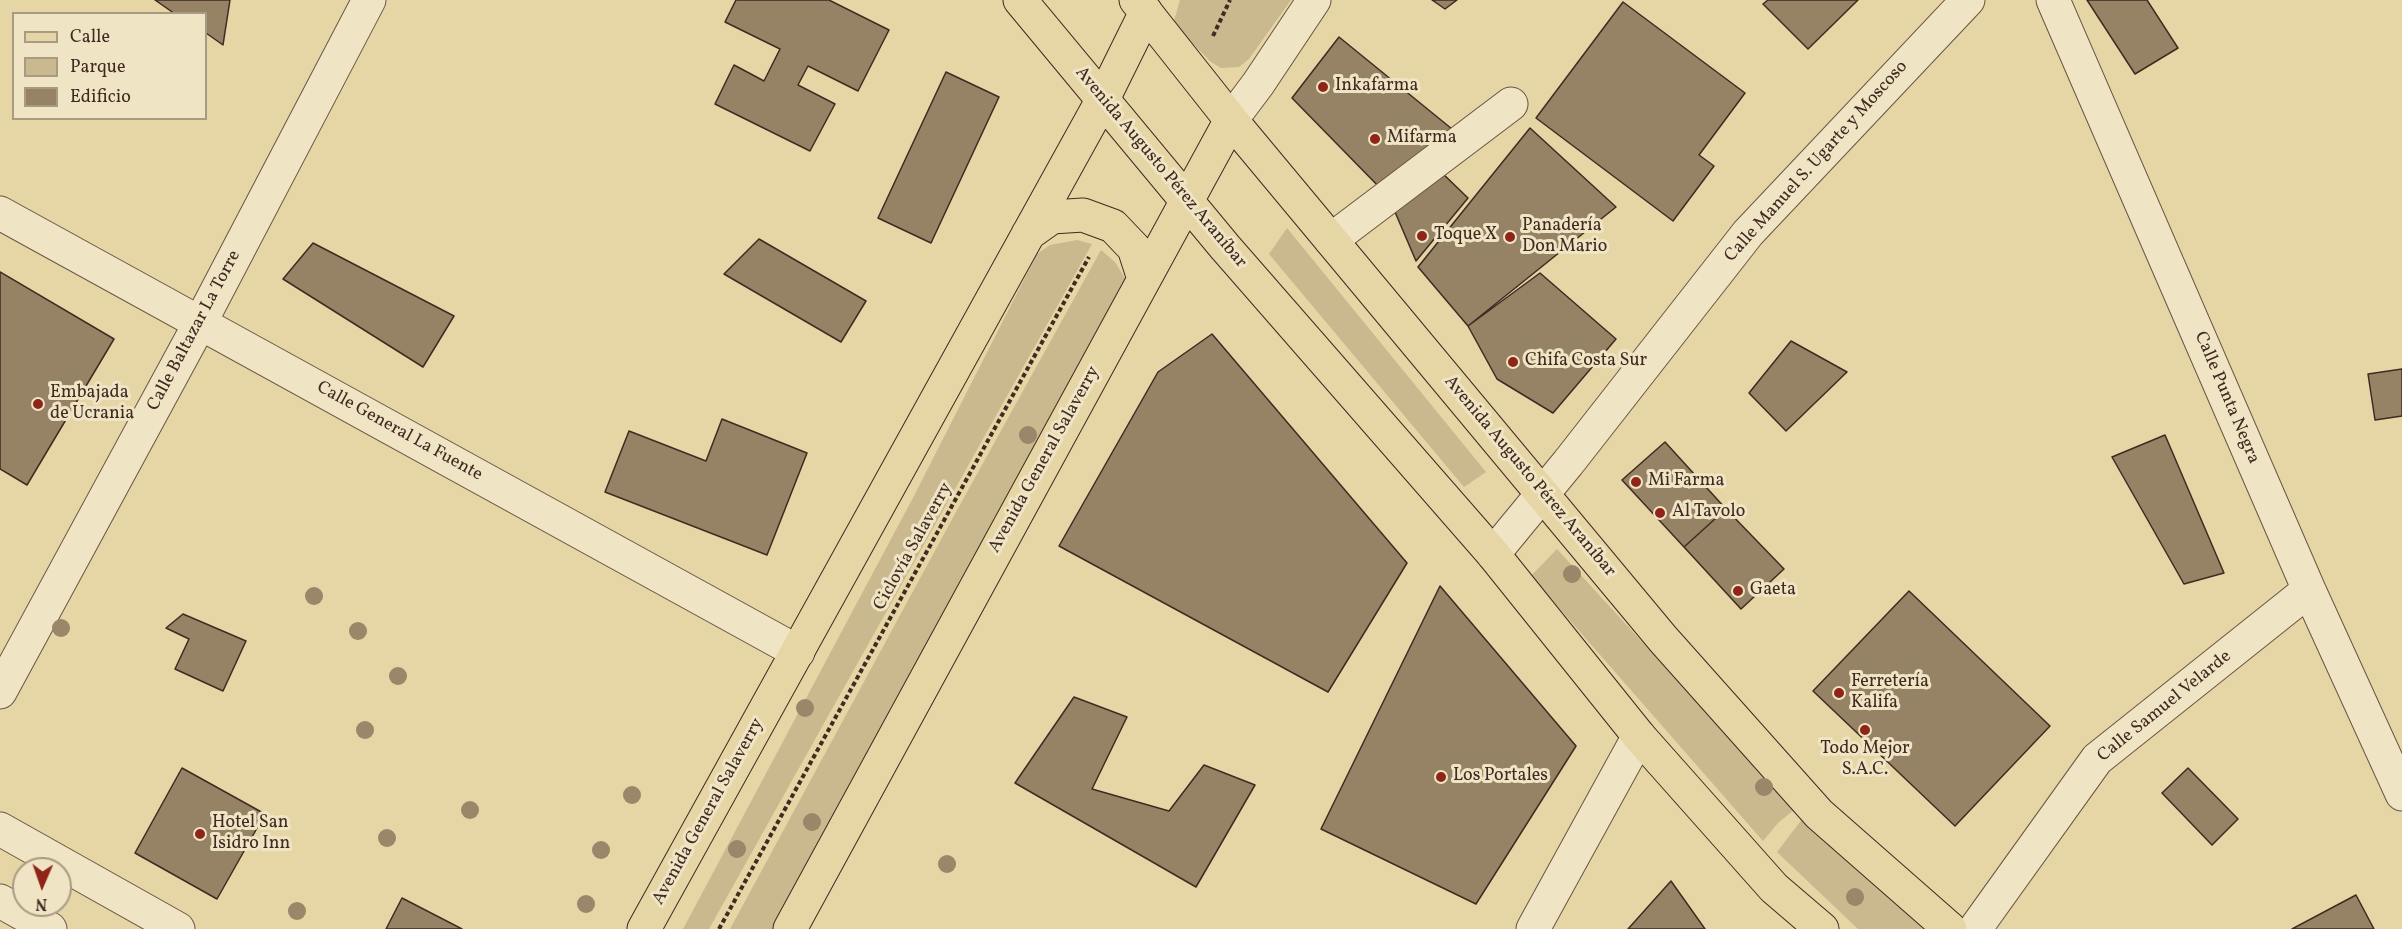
<!DOCTYPE html>
<meta charset="utf-8">
<style>
body{margin:0}
#map{position:relative;width:2402px;height:929px;overflow:hidden;background:#e6d5a5;font-family:Vollkorn,serif}
canvas{display:block}
.legend{position:absolute;left:12px;top:12px;width:195px;height:108px;box-sizing:border-box;background:#efe4c4;border:2px solid #a99a83;margin:0;padding:8px 10px;list-style:none;font-size:18px;color:#402a22}
.legend li{display:flex;align-items:center;gap:12px;height:30px}
.legend b{width:30px;border:2px solid #a99a83}
.north{position:absolute;left:12px;top:857px;width:60px;height:60px;box-sizing:border-box;background:#efe4c4;border:2px solid #a99a83;border-radius:50%;rotate:182deg;font-size:16px;font-weight:700;line-height:24px;text-align:center;color:#402a22}
.north::after{content:'';display:block;margin:auto;width:21px;height:27px;background:#8f2418;clip-path:polygon(50% 0,100% 100%,50% 72%,0 100%)}
</style>
<div id="map">
<canvas width="2402" height="929"></canvas>
<ul class="legend">
<li><b style="height:8px;background:#e6d5a5"></b>Calle</li>
<li><b style="height:16px;background:#cab88f"></b>Parque</li>
<li><b style="height:16px;background:#968366"></b>Edificio</li>
</ul>
<div class="north">N</div>
</div>
<script>
const ctx = document.querySelector('canvas').getContext('2d');
ctx.lineJoin = 'round';
function paint(path, color) { ctx.fillStyle = color; ctx.fill(path, 'evenodd'); }
function trace(path, color, width, dash) { ctx.strokeStyle = color; ctx.lineWidth = width; ctx.lineCap = dash ? 'butt' : 'round'; ctx.setLineDash(dash || []); ctx.stroke(path); }
function write(font, color, halo, rows, align = 'center') {
  ctx.font = font + ' Vollkorn,serif'; ctx.lineWidth = 6; ctx.setLineDash([]); ctx.textBaseline = 'middle'; ctx.strokeStyle = halo; ctx.fillStyle = color; for (const [text, x, y, turn = 0] of rows) {
    ctx.save(); ctx.translate(x, y); ctx.rotate((+turn || 0) * Math.PI / 180); ctx.textAlign = isNaN(turn) ? turn : align; if (halo) ctx.strokeText(text, 0, 0); ctx.fillText(text, 0, 0); ctx.restore();
  }
}
paint(new Path2D(`
 M 1180,0 L 1291,0 L 1249,59 L 1239,67 L 1221,68 L 1211,62 L 1179,30 L 1174,21 Z
 M 1287,228 L 1486,472 L 1464,487 L 1269,254 Z
 M 1077,240 L 1092,244 L 709,929 L 683,929 L 915,494 L 1037,254 L 1050,245 Z
 M 1101,250 L 1115,262 L 1131,288 L 777,929 L 730,929 L 956,512 Z
 M 1557,549 L 1795,809 L 1778,823 L 1763,841 L 1531,576 Z
 M 1803,818 L 1926,929 L 1858,929 L 1777,852 Z`), '#cab88f');
const building = new Path2D(`
 M 155,0 L 230,0 L 223,45 L 206,33 L 206,14 L 175,14 Z
 M 736,0 L 829,0 L 889,30 L 858,91 L 808,66 L 798,85 L 835,104 L 810,151 L 715,104 L 734,65 L 764,81 L 780,49 L 725,22 Z
 M 1432,0 L 1457,0 L 1445,9 Z
 M 1768,0 L 1858,0 L 1808,49 L 1763,4 Z
 M 2087,0 L 2147,0 L 2178,48 L 2135,74 Z
 M 1623,2 L 1745,93 L 1699,155 L 1714,166 L 1673,221 L 1536,118 Z
 M 1339,37 L 1452,129 L 1384,192 L 1292,98 Z
 M 946,72 L 999,97 L 931,243 L 878,218 Z
 M 1530,128 L 1616,207 L 1468,326 L 1418,267 Z
 M 1440,171 L 1468,198 L 1416,261 L 1395,212 Z
 M 759,239 L 866,301 L 841,342 L 724,274 Z
 M 313,243 L 454,316 L 423,367 L 283,279 Z
 M 0,272 L 114,339 L 27,485 L 0,469 Z
 M 1540,273 L 1616,339 L 1553,413 L 1497,379 L 1468,326 Z
 M 1212,334 L 1407,563 L 1328,692 L 1059,546 L 1158,372 Z
 M 1791,341 L 1847,372 L 1786,431 L 1749,393 Z
 M 2402,369 L 2402,416 L 2375,420 L 2368,374 Z
 M 722,419 L 807,453 L 767,555 L 605,492 L 629,431 L 706,461 Z
 M 2165,435 L 2224,573 L 2184,584 L 2112,457 Z
 M 1665,442 L 1726,509 L 1684,547 L 1622,480 Z
 M 1726,509 L 1784,569 L 1741,609 L 1684,547 Z
 M 1440,586 L 1576,746 L 1476,904 L 1321,829 Z
 M 1909,591 L 2050,726 L 1955,826 L 1813,691 Z
 M 183,614 L 246,641 L 223,691 L 175,669 L 189,639 L 166,628 Z
 M 1074,697 L 1127,717 L 1092,789 L 1169,811 L 1204,765 L 1255,785 L 1196,887 L 1015,783 Z
 M 182,768 L 265,814 L 217,899 L 135,853 Z
 M 2188,768 L 2238,819 L 2212,845 L 2162,793 Z
 M 1671,881 L 1705,929 L 1628,929 Z
 M 2356,895 L 2374,929 L 2292,929 Z
 M 402,898 L 462,929 L 386,929 Z`);
paint(building, '#968366');
trace(building, '#402a22', 1.5);
const minor = new Path2D(`
 M 2053,0 L 2309,590 L 2402,794
 M 1231,120 L 1258,84 L 1314,0
 M 0,213 L 798,652
 M 1331,240 L 1511,104
 M 1493,554 L 1568,463 L 1748,233 L 1968,0
 M 0,692 L 200,323 L 369,0
 M 0,829 L 178,929
 M 0,901 L 50,929
 M 1533,929 L 1639,736
 M 1975,929 L 2097,759 L 2309,590`);
const major = new Path2D(`
 M 1020,0 L 1225,247 L 1493,554 L 1639,736 L 1774,888 L 1822,929
 M 1136,0 L 1231,120 L 1663,639 L 1819,814 L 1950,929
 M 1028,234 L 1052,217 L 1083,215 L 1113,226 L 1134,248 L 1144,279
 M 644,929 L 1103,99 L 1146,12
 M 790,929 L 1231,120`);
trace(minor, '#6a5543', 35);
trace(major, '#402a22', 35);
trace(new Path2D(`
 M 1213,36 L 1230,0
 M 719,929 L 1089,257`), '#402a22', 4, [4.5, 3]);
trace(minor, '#efe4c4', 33);
trace(major, '#e6d5a5', 33);
ctx.fillStyle = '#9a8669';
for (const [x, y] of [
 [1028,435],
 [1572,574],
 [314,596],
 [61,628],
 [358,631],
 [398,676],
 [805,708],
 [365,730],
 [1764,787],
 [632,795],
 [470,810],
 [812,822],
 [387,838],
 [737,849],
 [601,850],
 [947,864],
 [1855,897],
 [586,904],
 [297,911]
]) { ctx.beginPath(); ctx.arc(x, y, 9, 0, 2 * Math.PI); ctx.fill(); }
for (const [x, y, r, color] of [
 [1323,87,6,"#8f2418"],
 [1375,139,6,"#8f2418"],
 [1422,236,6,"#8f2418"],
 [1510,237,6,"#8f2418"],
 [1513,362,6,"#8f2418"],
 [38,404,6,"#8f2418"],
 [1636,482,6,"#8f2418"],
 [1660,513,6,"#8f2418"],
 [1738,591,6,"#8f2418"],
 [1839,693,6,"#8f2418"],
 [1865,730,6,"#8f2418"],
 [1441,777,6,"#8f2418"],
 [200,834,6,"#8f2418"]
]) { const dot = new Path2D(); dot.arc(x, y, r, 0, 2 * Math.PI); ctx.fillStyle = color; ctx.fill(dot); trace(dot, '#efe4c4', 2); }
write('18px', '#402a22', '#efe4c4', [
 ["Inkafarma",1335,87],
 ["Mifarma",1387,139],
 ["Panadería",1522,227],
 ["Don Mario",1522,248],
 ["Toque X",1434,236],
 ["Chifa Costa Sur",1525,362],
 ["Embajada",50,394],
 ["de Ucrania",50,415],
 ["Mi Farma",1648,482],
 ["Al Tavolo",1672,513],
 ["Gaeta",1750,591],
 ["Ferretería",1851,683],
 ["Kalifa",1851,704],
 ["Todo Mejor",1865,750,"center"],
 ["S.A.C.",1865,771,"center"],
 ["Los Portales",1453,777],
 ["Hotel San",212,824],
 ["Isidro Inn",212,845]
], 'left');
write('18px', '#402a22', '#efe4c4', [
 ["Calle Manuel S. Ugarte y Moscoso",1817,162,-48],
 ["Avenida Augusto Pérez Araníbar",1160,168,50],
 ["Calle Baltazar La Torre",195,331,-62],
 ["Calle Punta Negra",2226,398,67],
 ["Calle General La Fuente",399,432,29],
 ["Avenida General Salaverry",1045,460,-61],
 ["Avenida Augusto Pérez Araníbar",1529,477,50],
 ["Ciclovía Salaverry",914,547,-61],
 ["Calle Samuel Velarde",2165,707,-39],
 ["Avenida General Salaverry",709,812,-61]
]);
</script>
